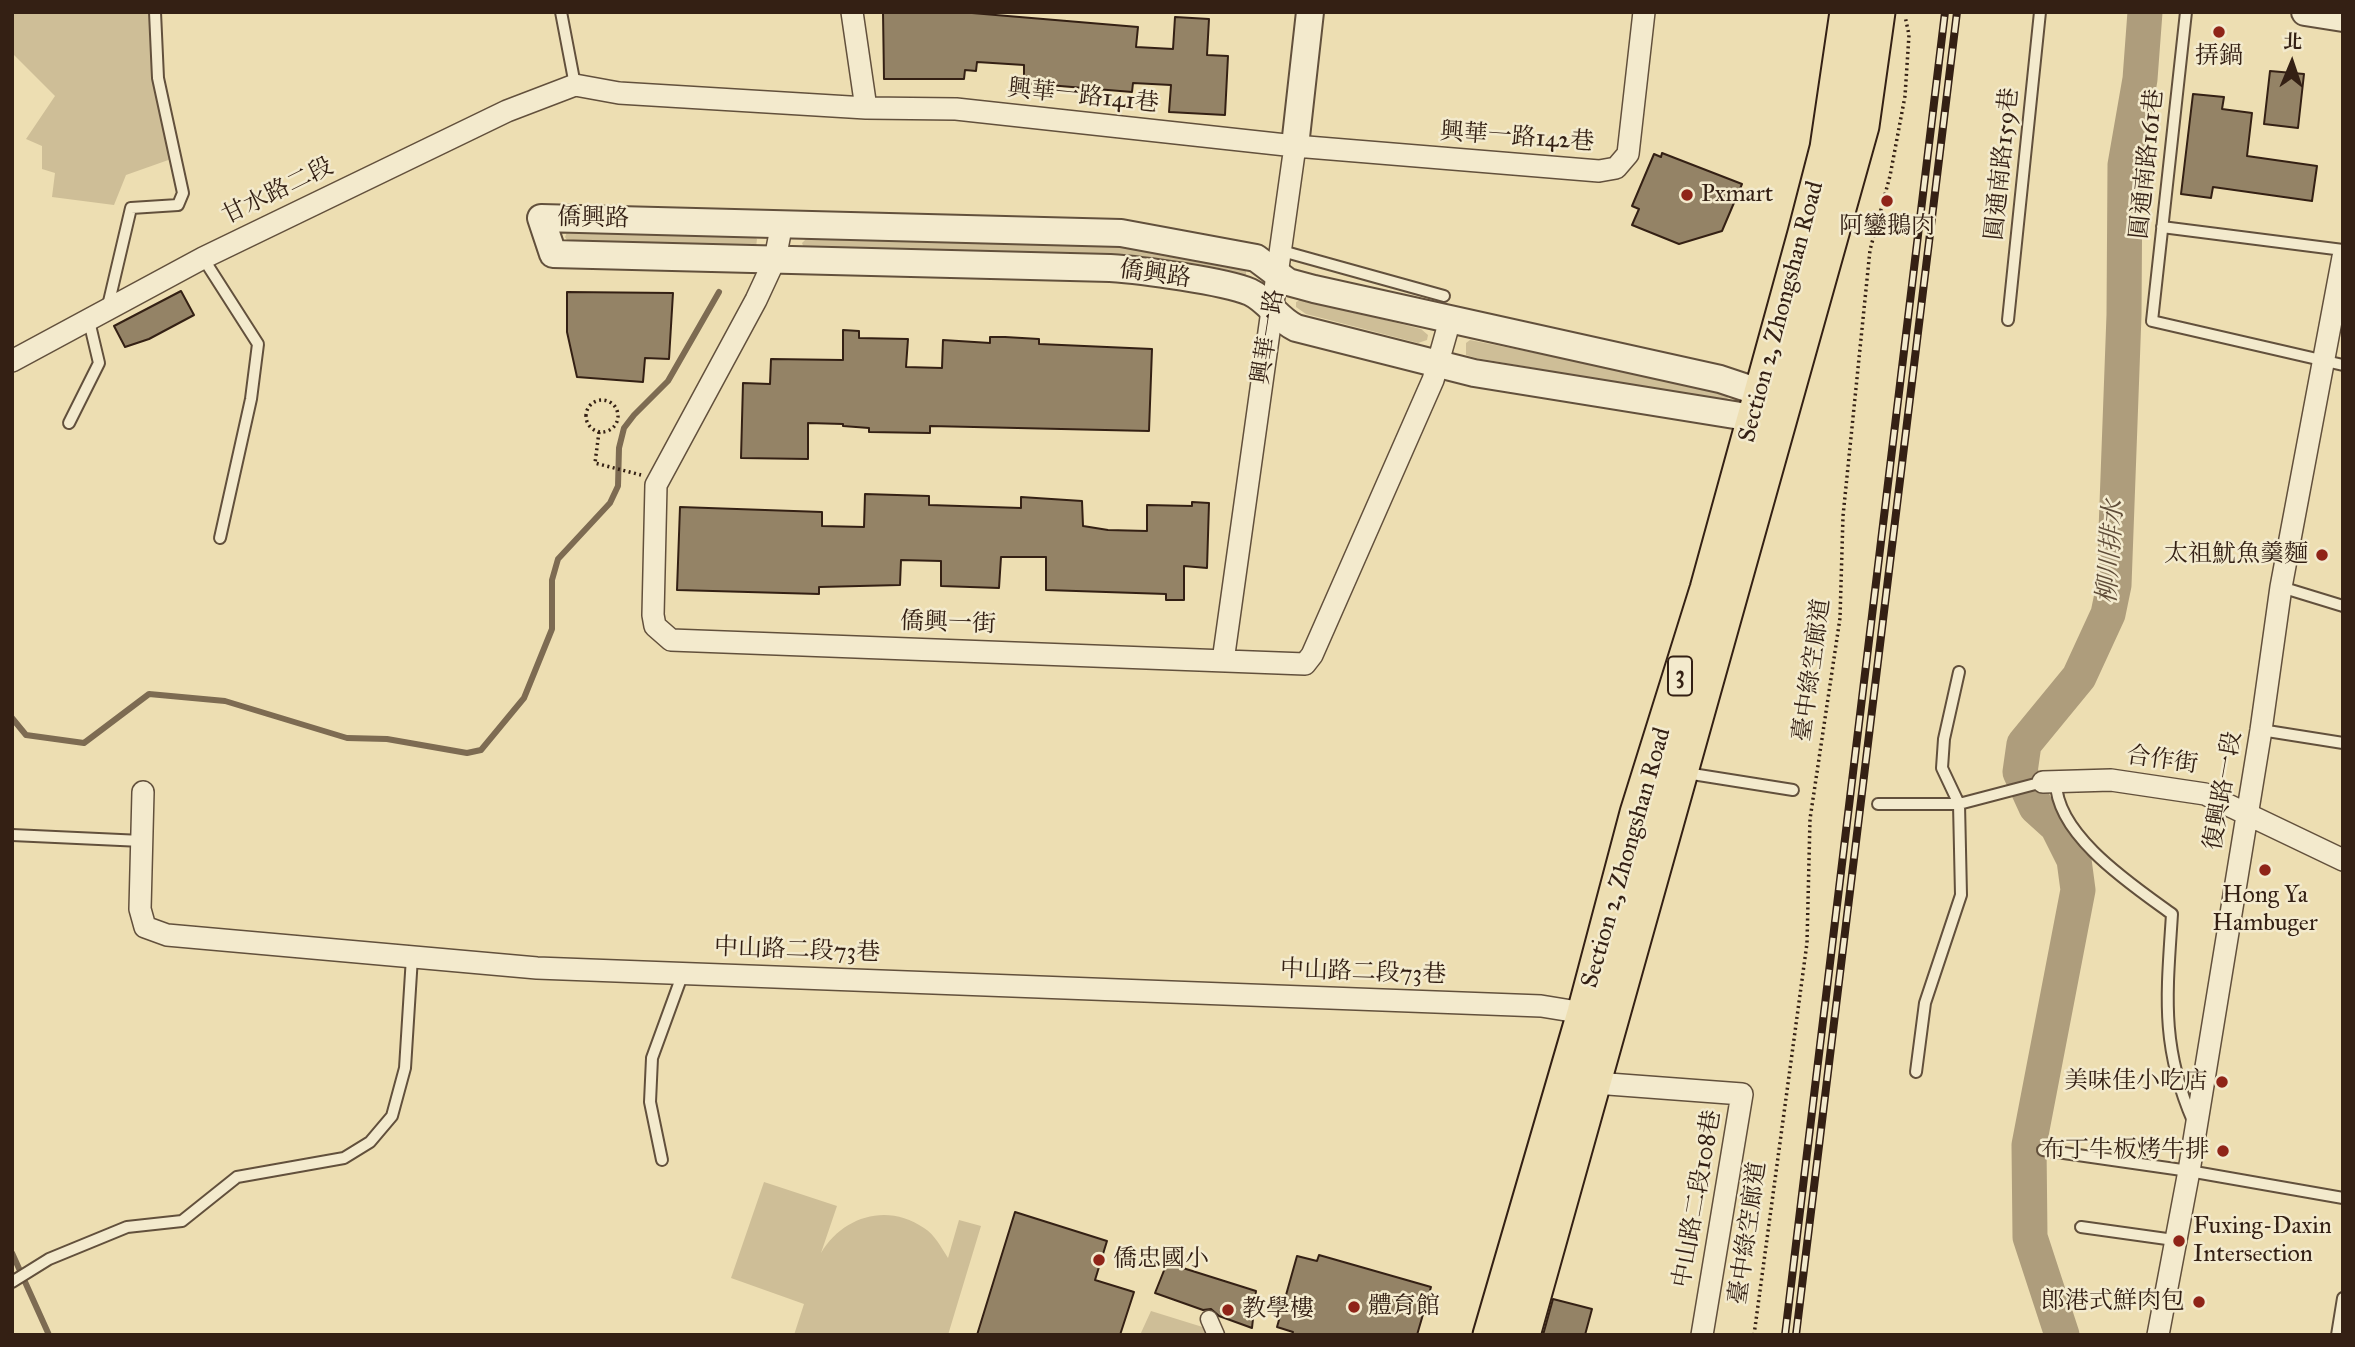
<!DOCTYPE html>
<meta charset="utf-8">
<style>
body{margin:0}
#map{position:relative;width:2355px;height:1347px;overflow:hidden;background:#eddeb2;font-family:"IM FELL Great Primer","Noto Serif TC",serif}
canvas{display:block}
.frame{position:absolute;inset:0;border:14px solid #342014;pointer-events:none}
.north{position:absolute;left:2257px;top:28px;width:70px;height:70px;-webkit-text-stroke:5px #f3eacd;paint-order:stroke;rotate:2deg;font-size:19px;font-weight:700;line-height:28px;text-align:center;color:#342014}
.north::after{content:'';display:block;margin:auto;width:24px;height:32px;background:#342014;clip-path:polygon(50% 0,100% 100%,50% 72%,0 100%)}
</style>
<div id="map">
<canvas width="2355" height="1347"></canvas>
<div class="frame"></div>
<div class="north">北</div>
</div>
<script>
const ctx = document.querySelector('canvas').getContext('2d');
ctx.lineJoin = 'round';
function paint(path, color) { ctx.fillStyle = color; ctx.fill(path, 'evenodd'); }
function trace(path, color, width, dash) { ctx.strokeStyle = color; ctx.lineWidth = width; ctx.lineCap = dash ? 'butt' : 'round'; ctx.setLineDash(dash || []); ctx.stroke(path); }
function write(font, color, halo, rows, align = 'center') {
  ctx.font = font + ' "IM FELL Great Primer","Noto Serif TC",serif'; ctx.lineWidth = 5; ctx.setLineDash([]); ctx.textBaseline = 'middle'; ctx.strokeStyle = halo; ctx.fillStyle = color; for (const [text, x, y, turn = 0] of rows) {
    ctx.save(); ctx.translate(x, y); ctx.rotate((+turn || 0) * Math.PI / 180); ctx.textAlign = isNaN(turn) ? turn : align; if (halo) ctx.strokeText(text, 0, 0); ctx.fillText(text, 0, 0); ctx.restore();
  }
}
paint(new Path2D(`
 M 12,12 L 154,12 L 174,158 L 126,175 L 114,205 L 52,197 L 55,173 L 42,169 L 42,146 L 26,139 L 55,96 L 12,53 Z
 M 568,230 L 753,236 L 757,239 L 756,247 L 569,243 L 565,237 Z
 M 808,237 L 1119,246 L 1246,270 L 1246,275 L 1243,278 L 804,248 L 802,243 Z
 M 1302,299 L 1421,329 L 1428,335 L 1427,340 L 1418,343 L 1306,314 L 1296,307 L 1296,302 Z
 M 1470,340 L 1721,390 L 1729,393 L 1727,400 L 1702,397 L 1476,358 L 1466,355 L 1466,343 Z
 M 764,1182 L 837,1206 L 821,1253 C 842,1217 887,1202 924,1228 C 935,1235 941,1247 948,1258 L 959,1220 L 981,1226 L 948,1335 L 794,1335 L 804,1304 L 731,1278 Z
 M 1151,1311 L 1209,1329 L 1207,1335 L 1140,1335 Z`), '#cebe97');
trace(new Path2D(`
 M 12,718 L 26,735 L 84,743 L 149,694 L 225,701 L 347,738 L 387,739 L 467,753 L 481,750 L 524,698 L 552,629 L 552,580 L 558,559 L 610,503 L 618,486 L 619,448 L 624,428 L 634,415 L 668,381 L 719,292
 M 12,1253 L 49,1335`), '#7d6b52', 6);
trace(new Path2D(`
 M 2062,1335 L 2030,1237 L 2029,1145 L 2078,890 L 2074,860 L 2057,826 L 2036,807 L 2020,772 L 2024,744 L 2079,677 L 2108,614 L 2114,585 L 2124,315 L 2125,165 L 2140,79 L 2145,12`), '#ae9d7c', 35);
const building = new Path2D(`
 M 883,12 L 972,13 L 1138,27 L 1136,47 L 1173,49 L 1175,17 L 1209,19 L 1207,55 L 1228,56 L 1225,115 L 1169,112 L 1171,85 L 1133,83 L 1132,92 L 1024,83 L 1024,65 L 977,62 L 976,71 L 965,70 L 964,79 L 884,79 Z
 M 2270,71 L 2304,74 L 2298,128 L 2264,124 Z
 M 2193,94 L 2224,97 L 2222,109 L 2252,113 L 2247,156 L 2317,166 L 2312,201 L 2213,187 L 2211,198 L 2181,194 Z
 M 1662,153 L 1742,184 L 1722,231 L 1679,244 L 1632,225 L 1639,209 L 1632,206 L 1654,154 L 1661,157 Z
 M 181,291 L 194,315 L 149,339 L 125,347 L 114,326 Z
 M 567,292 L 673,293 L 669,359 L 645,358 L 643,382 L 577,377 L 567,332 Z
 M 843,330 L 859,331 L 859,338 L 908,339 L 906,367 L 942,368 L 943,340 L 990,343 L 990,337 L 1005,337 L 1039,339 L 1039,344 L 1152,349 L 1149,431 L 930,426 L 930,433 L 869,432 L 869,428 L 843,426 L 843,424 L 808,423 L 808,459 L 741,458 L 743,383 L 770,384 L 771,359 L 843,360 Z
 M 865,494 L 929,496 L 929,505 L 1021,508 L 1021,497 L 1082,501 L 1083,526 L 1108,530 L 1147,531 L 1147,505 L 1192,506 L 1192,502 L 1209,503 L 1207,568 L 1184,566 L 1184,600 L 1166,600 L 1166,594 L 1046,590 L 1046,557 L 1001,557 L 999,588 L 941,586 L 941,561 L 901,560 L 900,585 L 819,587 L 819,594 L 677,590 L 680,507 L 822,512 L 822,526 L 864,527 Z
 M 1015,1212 L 1107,1241 L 1095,1280 L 1134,1292 L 1120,1335 L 977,1335 Z
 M 1319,1255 L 1431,1287 L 1417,1335 L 1292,1335 L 1293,1332 L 1277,1327 L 1297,1256 L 1317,1261 Z
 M 1167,1263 L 1256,1291 L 1252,1328 L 1219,1316 L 1211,1309 L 1203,1310 L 1155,1293 Z
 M 1553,1299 L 1592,1309 L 1585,1335 L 1543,1335 Z`);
paint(building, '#948366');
trace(building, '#342014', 2);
const service = new Path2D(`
 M 561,12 L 575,85
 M 2186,12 L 2152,321 L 2343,365
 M 2162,227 L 2343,250
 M 1282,251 L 1444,296
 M 203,258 L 258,344 L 251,399 L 220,538
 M 107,310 L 131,208 L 178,205 L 183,193 L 158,78 L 155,12
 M 2008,320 L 2040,12
 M 69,423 L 99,363 L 89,321
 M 2281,587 L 2343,606
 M 2261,730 L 2343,743
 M 1686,773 L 1793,790
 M 2056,782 C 2056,835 2132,885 2172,914 C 2167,993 2160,1045 2193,1121
 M 1878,804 L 1959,804 L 2043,782
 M 12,835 L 142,841
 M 1916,1072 L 1925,1003 L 1961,895 L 1959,804 L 1942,768 L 1944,739 L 1959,672
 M 2043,1150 L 2189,1171 L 2343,1198
 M 662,1160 L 650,1102 L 652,1058 L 683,973
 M 2081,1227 L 2174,1240
 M 12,1282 L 49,1259 L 127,1227 L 182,1221 L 237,1177 L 344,1158 L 370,1142 L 392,1116 L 405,1068 L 412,957
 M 2337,1335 L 2343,1298`);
const pedestrian = new Path2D(`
 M 1209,1319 L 1216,1335`);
const minor = new Path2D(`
 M 852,12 L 866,108
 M 782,223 L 775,259 L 756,300 L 656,485 L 653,615 L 655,626 L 671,640 L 1305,664 L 1312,655 L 1433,380 L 1450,320
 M 12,361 L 203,258 L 507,111 L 575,85 L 619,93 L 866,108 L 956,109 L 1295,146 L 1599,171 L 1616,168 L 1628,154 L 1644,12
 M 1223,661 L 1295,146
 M 2043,782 L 2111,780 L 2205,794 L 2343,860
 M 143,792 L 140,909 L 145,927 L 167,935 L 537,968 L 1541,1006 L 1584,1013
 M 1595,1083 L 1742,1094 L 1702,1335
 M 2158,1335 L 2189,1171 L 2261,730 L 2281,587 L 2343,257`);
const tertiary = new Path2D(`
 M 2305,12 L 2343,18
 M 1295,146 L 1310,12
 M 1753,418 L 1474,373 L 1296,328 C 1277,319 1269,301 1250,292 C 1224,281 1141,270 1110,268 L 553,254 L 541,218 L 1121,233 L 1256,258 L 1288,282 L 1314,289 L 1720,379 L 1759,392`);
const primary = new Path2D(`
 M 1490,1335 L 1584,1013 L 1637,813 L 1707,589 L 1805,233 L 1827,148 L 1847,12
 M 1523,1335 L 1862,126 L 1878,12`);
trace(service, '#62503c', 14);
trace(pedestrian, '#62503c', 19);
trace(minor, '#62503c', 24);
trace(tertiary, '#62503c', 30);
trace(primary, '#342014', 37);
trace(new Path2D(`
 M586 416a16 16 0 1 1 32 0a16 16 0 1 1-32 0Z
 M 599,432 L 595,463 L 641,475
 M 1754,1335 L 1807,943 L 1810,819 L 1840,618 L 1843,516 L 1870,250 L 1890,176 L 1905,96 L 1909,35 L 1905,16`), '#342014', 3.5, [2, 3.5]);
trace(service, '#f3eacd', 10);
trace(pedestrian, '#f3eacd', 16);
trace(minor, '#f3eacd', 21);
trace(tertiary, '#f3eacd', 26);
trace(primary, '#eddeb2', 33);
const rail = new Path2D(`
 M 1785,1335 L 1945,12
 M 1796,1335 L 1957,12`);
trace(rail, '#342014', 8);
trace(rail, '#f3eacd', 5, [16]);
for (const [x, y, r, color] of [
 [2219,32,7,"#8f2418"],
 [1687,195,7,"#8f2418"],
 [1887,201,7,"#8f2418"],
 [2322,555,7,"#8f2418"],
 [2265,870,7,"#8f2418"],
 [2222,1082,7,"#8f2418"],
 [2223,1151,7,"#8f2418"],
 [2179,1241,7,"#8f2418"],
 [1099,1260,7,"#8f2418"],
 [2199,1302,7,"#8f2418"],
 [1354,1307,7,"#8f2418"],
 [1228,1310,7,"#8f2418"]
]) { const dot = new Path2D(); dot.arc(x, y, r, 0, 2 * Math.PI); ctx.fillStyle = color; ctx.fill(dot); trace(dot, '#f3eacd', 2.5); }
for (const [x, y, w] of [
 [1680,676,24]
]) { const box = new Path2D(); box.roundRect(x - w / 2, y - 19.5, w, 39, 5); ctx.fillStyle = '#f3eacd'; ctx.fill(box); trace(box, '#342014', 2); }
write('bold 23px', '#342014', null, [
 ["3",1680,676]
]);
write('24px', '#342014', '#f3eacd', [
 ["挵鍋",2219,57,"center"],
 ["Pxmart",1701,195],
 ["阿鑾鵝肉",1887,227,"center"],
 ["太祖魷魚羹麵",2308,555,"right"],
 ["Hong Ya",2265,896,"center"],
 ["Hambuger",2265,924,"center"],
 ["美味佳小吃店",2208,1082,"right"],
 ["布丁牛板烤牛排",2209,1151,"right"],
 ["Fuxing-Daxin",2193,1227],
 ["Intersection",2193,1255],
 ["僑忠國小",1113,1260],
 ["郎港式鮮肉包",2185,1302,"right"],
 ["體育館",1368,1307],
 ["教學樓",1242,1310]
], 'left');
write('24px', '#342014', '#f3eacd', [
 ["興華一路141巷",1083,97,6],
 ["興華一路142巷",1517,138,4],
 ["圓通南路159巷",2003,164,-84],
 ["圓通南路161巷",2148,164,-84],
 ["甘水路二段",278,192,-26],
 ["僑興路",593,219,1],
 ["僑興路",1155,275,8],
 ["Section 2, Zhongshan Road",1782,312,-75],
 ["興華一路",1269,337,-81],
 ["僑興一街",948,624,2],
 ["臺中綠空廊道",1813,670,-82],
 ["合作街",2162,761,8],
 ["復興路一段",2224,791,-80],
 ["Section 2, Zhongshan Road",1627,858,-74],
 ["中山路二段73巷",797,951,2],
 ["中山路二段73巷",1363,973,2],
 ["中山路二段108巷",1698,1199,-80],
 ["臺中綠空廊道",1749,1233,-82]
]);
write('italic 26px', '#5f4c38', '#f3eacd', [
 ["柳川排水",2112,552,-86]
]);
</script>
